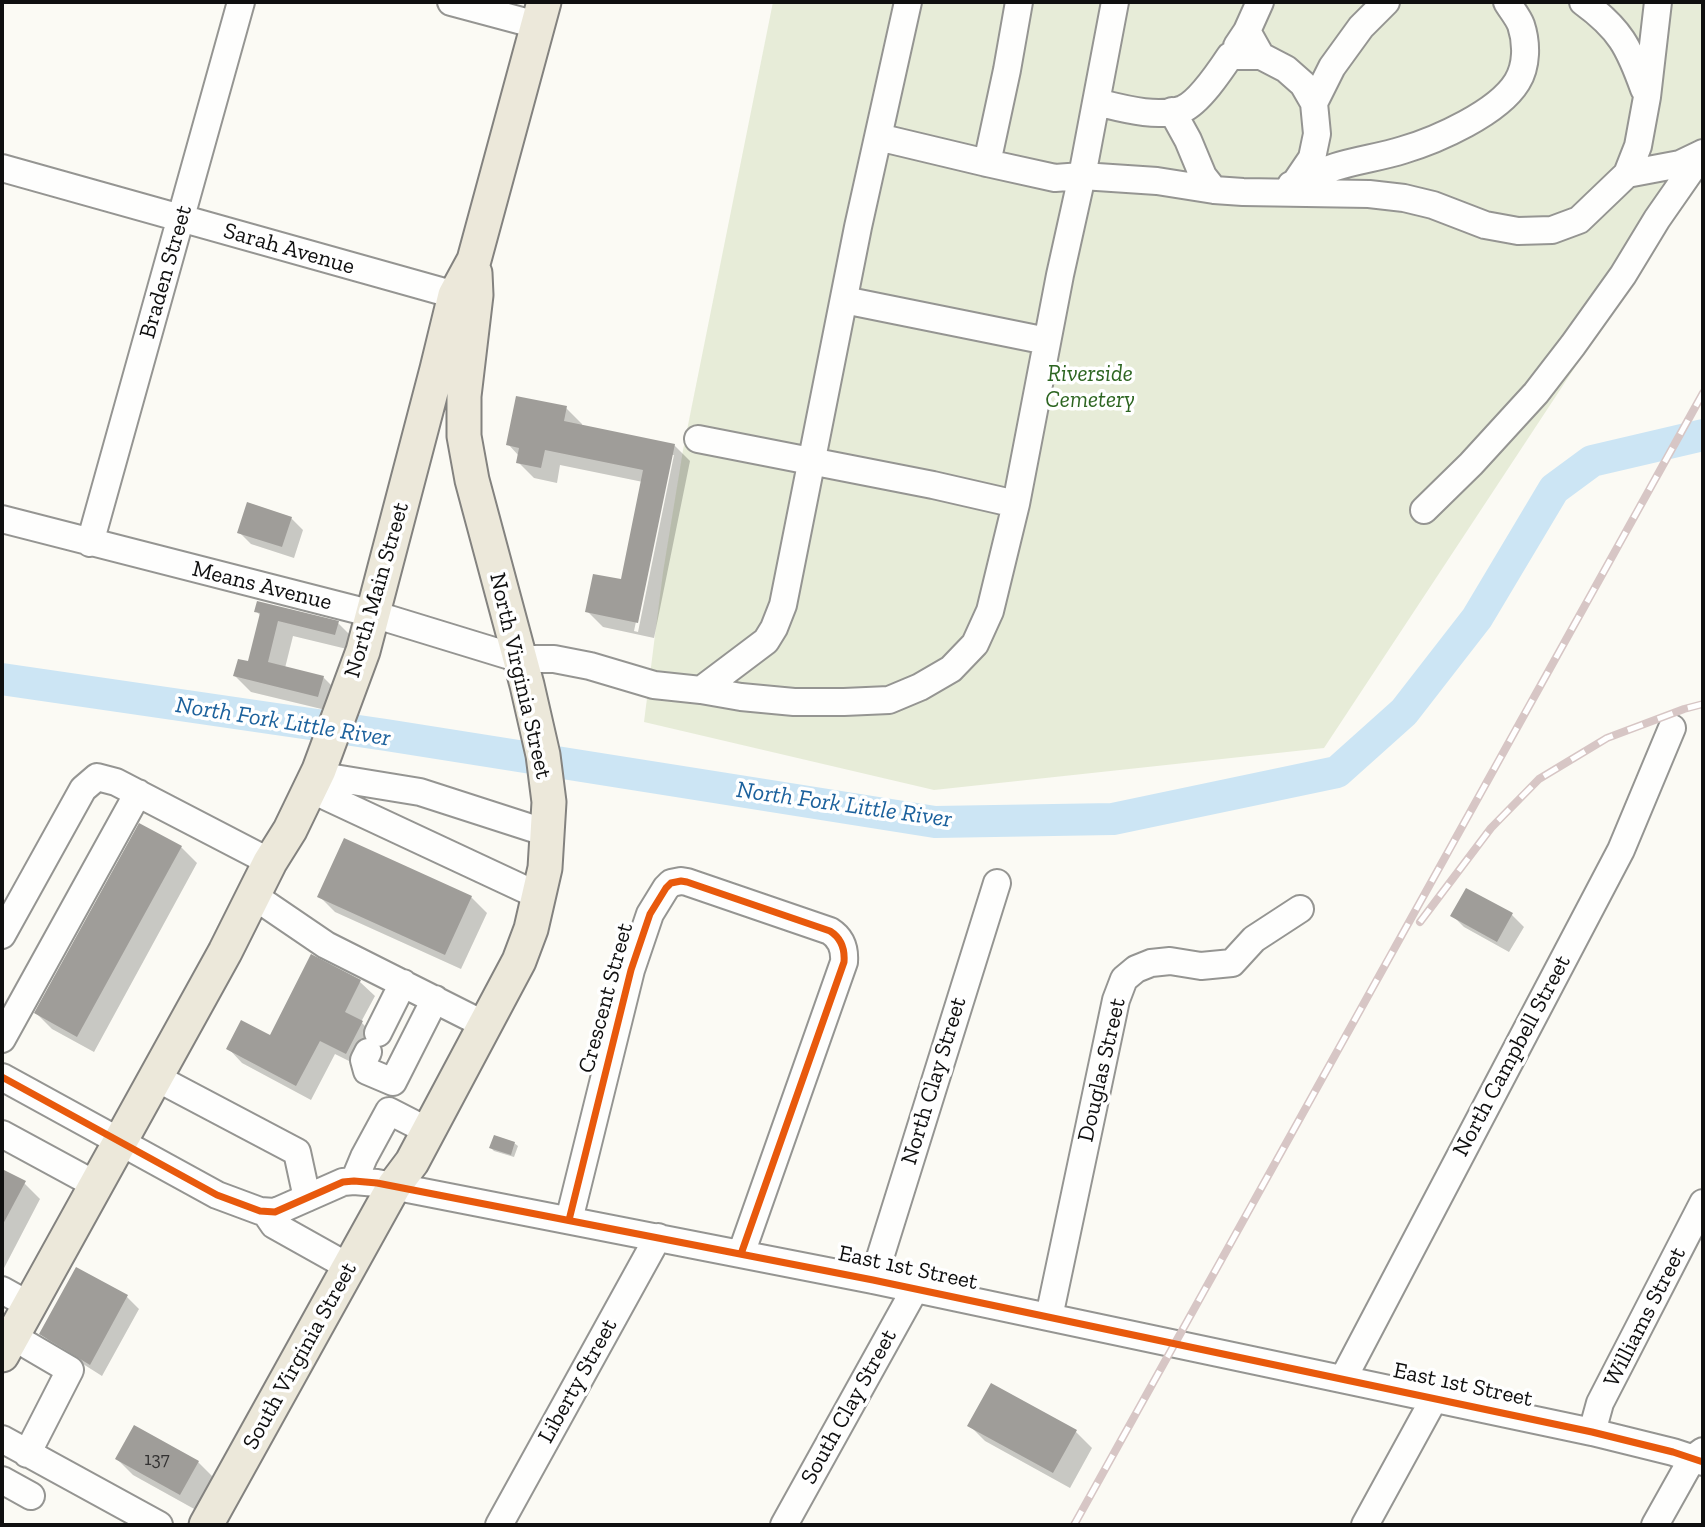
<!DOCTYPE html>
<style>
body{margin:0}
#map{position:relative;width:1705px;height:1527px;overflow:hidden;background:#fbfaf4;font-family:"Zilla Slab",serif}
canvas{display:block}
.frame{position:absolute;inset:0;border:4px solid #0f0f0f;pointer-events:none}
</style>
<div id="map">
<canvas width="1705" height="1527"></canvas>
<div class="frame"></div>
</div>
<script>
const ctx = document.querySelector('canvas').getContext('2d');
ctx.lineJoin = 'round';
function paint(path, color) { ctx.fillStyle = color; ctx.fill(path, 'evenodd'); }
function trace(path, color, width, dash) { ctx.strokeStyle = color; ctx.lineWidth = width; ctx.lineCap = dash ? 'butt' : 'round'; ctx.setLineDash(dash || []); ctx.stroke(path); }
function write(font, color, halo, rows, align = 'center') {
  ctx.font = font + ' "Zilla Slab",serif'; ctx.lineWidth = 7; ctx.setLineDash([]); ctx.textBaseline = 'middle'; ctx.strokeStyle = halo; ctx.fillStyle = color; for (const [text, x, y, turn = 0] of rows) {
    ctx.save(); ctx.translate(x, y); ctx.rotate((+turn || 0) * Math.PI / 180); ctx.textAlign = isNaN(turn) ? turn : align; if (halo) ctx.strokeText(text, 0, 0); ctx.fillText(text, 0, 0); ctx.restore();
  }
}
paint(new Path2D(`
 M 773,2 L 1703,2 L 1703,173 L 1324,748 L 934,790 L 644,722 L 663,572 L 683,450 Z`), '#e7ecd8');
paint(new Path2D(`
 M 566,408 L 582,424 L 582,426 L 674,445 L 690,461 L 654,638 L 603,627 L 587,611 L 622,581 L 643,482 L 560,465 L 557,483 L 534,478 L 518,462 L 519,456 L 508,444 ZM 671,455 L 674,455 L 638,632 L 634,631 Z
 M 291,518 L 303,530 L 294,558 L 251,544 L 239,532 Z
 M 256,611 L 338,623 L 354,639 L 351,650 L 293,636 L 285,668 L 323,677 L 339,693 L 334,712 L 251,692 L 235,676 L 249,663 L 261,616 Z
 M 181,847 L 197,863 L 94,1052 L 52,1029 L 36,1013 Z
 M 319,896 L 471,897 L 487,913 L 461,969 L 335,912 Z
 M 1452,915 L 1512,915 L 1524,927 L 1509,952 L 1464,927 Z
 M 360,982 L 375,996 L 361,1022 L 376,1037 L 361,1067 L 335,1054 L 311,1100 L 242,1063 L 228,1048 L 270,1038 Z
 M 514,1143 L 518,1146 L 514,1157 L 494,1151 L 491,1148 Z
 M 2,1171 L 24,1183 L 40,1199 L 2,1272 Z
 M 76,1270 L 127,1297 L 139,1309 L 102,1376 L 53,1345 L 41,1333 Z
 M 969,1425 L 1076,1432 L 1092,1448 L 1070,1488 L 985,1441 Z
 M 117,1459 L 198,1462 L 214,1478 L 196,1510 L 133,1475 Z`), '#0003');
trace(new Path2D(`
 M 2,679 L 386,735 L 935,822 L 1113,819 L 1337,772 L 1404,712 L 1477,618 L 1554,489 L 1592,461 L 1703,435`), '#cce5f4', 32);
paint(new Path2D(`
 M 516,396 L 567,406 L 564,421 L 675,444 L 638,623 L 585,612 L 593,574 L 621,579 L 643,470 L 545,450 L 541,468 L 516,463 L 519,448 L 506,445 Z
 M 247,502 L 292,517 L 282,547 L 237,533 Z
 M 257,601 L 339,621 L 335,635 L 278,621 L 268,662 L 324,676 L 318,697 L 233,676 L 238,659 L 248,661 L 260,613 L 254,612 Z
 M 139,823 L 182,846 L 77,1037 L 34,1013 Z
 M 344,838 L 472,896 L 445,955 L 317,897 Z
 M 1466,888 L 1513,913 L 1497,942 L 1450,916 Z
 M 311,954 L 361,980 L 345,1012 L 363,1021 L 346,1054 L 320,1041 L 296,1086 L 226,1049 L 241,1020 L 270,1035 Z
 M 494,1135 L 515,1142 L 511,1155 L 489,1148 Z
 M 2,1169 L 26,1181 L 2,1226 Z
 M 76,1267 L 128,1295 L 90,1365 L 39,1334 Z
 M 991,1383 L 1077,1430 L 1053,1473 L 967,1426 Z
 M 134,1425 L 199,1461 L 180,1495 L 115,1459 Z`), '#9f9d99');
const minor = new Path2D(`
 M 451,2 L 537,25
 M 1583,2 C 1620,29 1629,47 1644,89
 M 1247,31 L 1261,56 L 1286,69 L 1303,84 L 1314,103
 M 1237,46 L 1247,31 L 1260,2
 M 1096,102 C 1121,108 1158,119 1183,109 C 1199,102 1220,71 1230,56 L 1261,56
 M 1172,111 L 1188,140 L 1203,176 L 1214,190
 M 878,137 L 987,163 L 1055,178 L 1082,176 L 1157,181 L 1214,190 L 1243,192 L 1369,194 L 1404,198 L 1433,205 L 1485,225 L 1518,231 L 1552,230 L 1579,220 L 1627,174 L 1680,164 L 1703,153
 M 987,163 L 1007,70 L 1019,2
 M 2,168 L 455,295
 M 1627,174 L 1638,146 L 1647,97 L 1658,2
 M 1295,183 C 1308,177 1322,172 1335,167 C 1357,160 1381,157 1403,150 C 1437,140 1498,113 1517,82 C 1527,66 1527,43 1521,25 C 1518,17 1511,9 1507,2
 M 1291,185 L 1295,183 L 1312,158 L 1317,134 L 1314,103 L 1332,67 L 1361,27 L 1386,2
 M 844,300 L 1047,341
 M 698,439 L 933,485 L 1016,504
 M 1424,510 L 1471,464 L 1536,393 L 1573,345 L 1623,275 L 1657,219 L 1703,153
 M 2,519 L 373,614 L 520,659 L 554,659 L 590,666 L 654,685 L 701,690 L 766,641 L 774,628 L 783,605 L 858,227 L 908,2
 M 90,543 L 241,2
 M 701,690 L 741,697 L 794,702 L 844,702 L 889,700 L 920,687 L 951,669 L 975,644 L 990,611 L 1016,504 L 1060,275 L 1082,176 L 1115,2
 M 316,775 L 420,792 L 547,833
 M 310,789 L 539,896
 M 254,896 L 326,945 L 485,1025
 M 2,935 L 83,789 L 97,777 L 116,782 L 270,862
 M 378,1033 L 403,983
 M 2,1039 L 138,793
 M 368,1052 L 364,1060 L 367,1071 L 393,1082 L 435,999
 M 2,1077 L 217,1195 L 260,1211 L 275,1212 L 343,1182 L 354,1181 L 377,1183 L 873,1280 L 1592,1432 L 1673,1452 L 1703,1462
 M 155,1077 L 297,1152 L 307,1198
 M 2,1134 L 96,1185
 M 354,1181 L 364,1157 L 389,1111 L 428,1131
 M 265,1212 L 274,1225 L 349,1267
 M 569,1220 L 631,970 L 650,914 L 666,888 L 671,883 L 681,881 L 687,882 L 830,931 C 841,938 845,949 844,962 L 741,1254
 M 873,1280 L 997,883
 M 2,1290 L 29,1305
 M 1049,1317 L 1116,1000 L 1124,979 L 1136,969 L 1151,963 L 1170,961 L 1201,966 L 1232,963 L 1254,939 L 1300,909
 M 12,1336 L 70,1370 L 27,1454
 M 1343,1379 L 1621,850 L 1672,728
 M 1592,1432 L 1600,1403 L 1703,1203
 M 2,1439 L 159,1525
 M 2,1480 L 31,1496
 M 499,1525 L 658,1237
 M 784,1525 L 915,1289
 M 1365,1525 L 1434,1399
 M 1655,1525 L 1692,1459 L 1703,1451`);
const major = new Path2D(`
 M 2,1355 L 225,952 L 270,862 L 290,830 L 319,770 L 363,651 L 437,369 L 455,295 L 474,260 L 544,2
 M 206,1525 L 394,1186 L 412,1162 L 519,961 L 531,929 L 545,868 L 549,802 L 543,755 L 527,685 L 472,480 L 464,436 L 464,396 L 476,295 L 475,273`);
trace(minor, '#959592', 30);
trace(major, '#83827f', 37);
trace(minor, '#fefefd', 26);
trace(major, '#ece8da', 33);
const rail = new Path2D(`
 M 1420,922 L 1491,828 L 1539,779 L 1607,738 L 1684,709 L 1703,704
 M 1074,1525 L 1703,393`);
trace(rail, '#d7c6c5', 8);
trace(rail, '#fff', 5, [16]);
trace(new Path2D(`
 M 2,1077 L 217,1195 L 260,1211 L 275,1212 L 343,1182 L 354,1181 L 377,1183 L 873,1280 L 1592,1432 L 1673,1452 L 1703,1462
 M 569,1220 L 631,970 L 650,914 L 666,888 L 671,883 L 681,881 L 687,882 L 830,931 C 841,938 845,949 844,962 L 741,1254`), '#e8590c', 7);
write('19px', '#333232', null, [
 ["137",157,1460]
]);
write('23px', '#0f0f0f', '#fff', [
 ["Sarah Avenue",289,249,16],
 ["Braden Street",166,272,-74],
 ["Means Avenue",262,586,14],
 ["North Main Street",377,590,-74],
 ["North Virginia Street",520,676,77],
 ["Crescent Street",606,998,-75],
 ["North Campbell Street",1512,1056,-62],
 ["Douglas Street",1102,1070,-77],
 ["North Clay Street",934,1081,-73],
 ["East 1st Street",908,1268,12],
 ["Williams Street",1645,1317,-63],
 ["South Virginia Street",300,1356,-61],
 ["Liberty Street",578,1381,-61],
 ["East 1st Street",1463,1385,12],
 ["South Clay Street",849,1407,-61]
]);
write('italic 23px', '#2d6521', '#fff', [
 ["Riverside",1090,374],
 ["Cemetery",1090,400]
]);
write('italic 24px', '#1c619c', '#fff', [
 ["North Fork Little River",283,722,9],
 ["North Fork Little River",844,805,8]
]);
</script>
